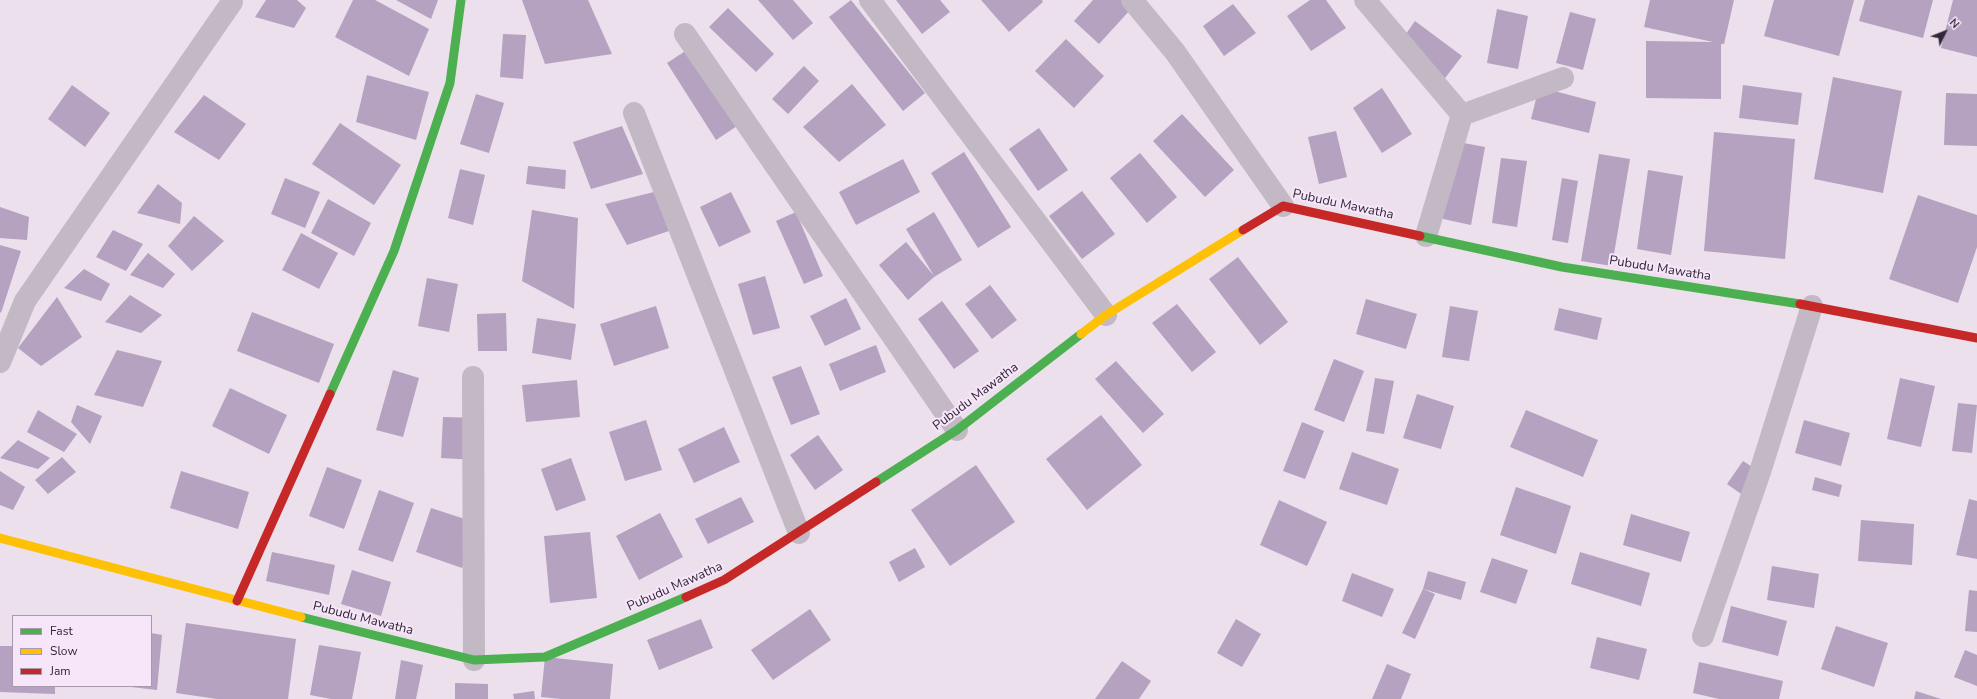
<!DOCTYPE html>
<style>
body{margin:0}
#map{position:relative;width:1977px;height:699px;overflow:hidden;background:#ebe0ec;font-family:"Nunito Sans",sans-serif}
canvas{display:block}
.legend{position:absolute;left:12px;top:615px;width:140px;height:72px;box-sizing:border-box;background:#f7e6fa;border:1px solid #a89aac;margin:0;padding:5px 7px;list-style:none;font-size:12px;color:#312736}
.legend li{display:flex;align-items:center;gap:8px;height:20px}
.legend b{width:20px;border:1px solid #a89aac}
.north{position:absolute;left:1925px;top:12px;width:40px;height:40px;-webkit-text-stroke:3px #f7e6fa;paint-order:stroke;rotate:47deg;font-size:11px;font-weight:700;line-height:16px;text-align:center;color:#312736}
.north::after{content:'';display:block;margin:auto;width:14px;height:18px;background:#312736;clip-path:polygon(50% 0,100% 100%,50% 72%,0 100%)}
</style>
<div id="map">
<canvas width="1977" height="699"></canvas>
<ul class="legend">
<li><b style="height:5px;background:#4caf50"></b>Fast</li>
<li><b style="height:5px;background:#ffc107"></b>Slow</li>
<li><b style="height:5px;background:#c62828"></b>Jam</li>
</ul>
<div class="north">N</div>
</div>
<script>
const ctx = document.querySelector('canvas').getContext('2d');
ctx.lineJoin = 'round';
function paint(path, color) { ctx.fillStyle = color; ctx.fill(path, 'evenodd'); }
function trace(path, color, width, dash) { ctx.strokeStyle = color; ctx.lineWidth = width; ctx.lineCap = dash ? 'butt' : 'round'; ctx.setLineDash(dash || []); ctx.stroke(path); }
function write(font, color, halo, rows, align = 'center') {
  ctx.font = font + ' "Nunito Sans",sans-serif'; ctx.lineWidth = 4; ctx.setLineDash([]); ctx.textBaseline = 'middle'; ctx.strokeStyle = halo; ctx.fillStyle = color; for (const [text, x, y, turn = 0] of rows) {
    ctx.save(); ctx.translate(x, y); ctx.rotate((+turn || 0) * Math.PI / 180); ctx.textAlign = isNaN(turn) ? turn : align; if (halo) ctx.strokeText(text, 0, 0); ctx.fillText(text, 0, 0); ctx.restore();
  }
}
paint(new Path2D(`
 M 266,0 L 297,0 L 306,8 L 294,28 L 255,17 Z
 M 353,0 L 375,0 L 429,29 L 409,76 L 335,37 Z
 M 396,0 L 438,0 L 431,19 Z
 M 522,0 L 588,0 L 612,54 L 545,64 Z
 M 758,0 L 793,0 L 813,23 L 793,40 Z
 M 851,0 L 925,93 L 903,111 L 829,17 Z
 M 896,0 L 940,0 L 950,12 L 922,34 Z
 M 981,0 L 1042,0 L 1043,2 L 1009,32 Z
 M 1093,0 L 1121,0 L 1131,9 L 1099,44 L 1074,21 Z
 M 1310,0 L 1326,0 L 1346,28 L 1311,51 L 1287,16 Z
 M 1650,0 L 1734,0 L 1724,44 L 1721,44 L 1721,99 L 1646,98 L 1646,41 L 1713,42 L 1644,27 Z
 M 1774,0 L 1854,0 L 1839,56 L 1764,36 Z
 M 1865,0 L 1933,0 L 1923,38 L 1859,21 Z
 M 1953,0 L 1977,0 L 1977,57 L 1941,48 Z
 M 1233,4 L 1256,33 L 1224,56 L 1203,26 Z
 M 728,8 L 774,54 L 756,72 L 709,27 Z
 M 1497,9 L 1528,16 L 1518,69 L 1487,63 Z
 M 1570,12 L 1596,19 L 1583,70 L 1556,63 Z
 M 1415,21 L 1462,56 L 1442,82 L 1396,48 Z
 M 503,34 L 526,35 L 523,79 L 500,77 Z
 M 1066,39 L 1104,76 L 1074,108 L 1035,71 Z
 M 687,50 L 737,126 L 716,140 L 667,63 Z
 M 804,66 L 819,81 L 788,114 L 772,99 Z
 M 367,75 L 429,92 L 416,140 L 356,122 Z
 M 1833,77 L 1902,91 L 1883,193 L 1814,179 Z
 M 852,84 L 886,125 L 839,162 L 803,127 Z
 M 72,85 L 110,113 L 85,147 L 48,119 Z
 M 1743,85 L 1802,93 L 1798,125 L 1739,118 Z
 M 1539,87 L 1596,102 L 1589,133 L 1531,119 Z
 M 1382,88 L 1412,134 L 1382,153 L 1353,108 Z
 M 1946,93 L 1977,94 L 1977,146 L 1944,145 Z
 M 476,94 L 504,103 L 489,153 L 460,144 Z
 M 204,95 L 246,124 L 219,160 L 174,132 Z
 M 1182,114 L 1234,170 L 1205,197 L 1153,141 Z
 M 340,123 L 401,165 L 374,205 L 312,164 Z
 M 622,126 L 643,174 L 591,189 L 573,142 Z
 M 1039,128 L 1068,170 L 1038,191 L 1009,149 Z
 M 1336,131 L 1347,177 L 1319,184 L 1308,137 Z
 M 1714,132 L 1795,139 L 1785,259 L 1704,251 Z
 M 1448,140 L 1485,147 L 1471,225 L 1434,217 Z
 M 964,152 L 1011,227 L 978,248 L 931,173 Z
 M 1140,153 L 1177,197 L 1147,223 L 1110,178 Z
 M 1599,154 L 1630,159 L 1612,266 L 1581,261 Z
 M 1501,158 L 1527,161 L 1517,227 L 1492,223 Z
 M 903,159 L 920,192 L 856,225 L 839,192 Z
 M 528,166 L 566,170 L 565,189 L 526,184 Z
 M 460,169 L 485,175 L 473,225 L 448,218 Z
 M 1648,170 L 1683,176 L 1671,255 L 1637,249 Z
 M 285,178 L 320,192 L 305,228 L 271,214 Z
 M 1562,178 L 1578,181 L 1568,243 L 1552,240 Z
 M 158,184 L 182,203 L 180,224 L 137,213 Z
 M 1082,191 L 1115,234 L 1082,259 L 1049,216 Z
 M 654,192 L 669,231 L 627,245 L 605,204 Z
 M 731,192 L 751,232 L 719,247 L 700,207 Z
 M 1918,195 L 1977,215 L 1977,247 L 1958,303 L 1889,279 Z
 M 328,199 L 371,223 L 354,256 L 311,233 Z
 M 0,207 L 29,217 L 27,240 L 0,238 Z
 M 532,210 L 578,218 L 574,309 L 522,281 Z
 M 796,212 L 823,276 L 804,284 L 776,221 Z
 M 934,212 L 962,260 L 934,277 L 908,300 L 879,265 L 906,242 L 934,276 L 906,229 Z
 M 194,216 L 224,241 L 192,271 L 168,246 Z
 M 113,230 L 143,244 L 126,271 L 96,257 Z
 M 301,233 L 338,253 L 319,289 L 282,270 Z
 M 0,245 L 21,251 L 1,313 L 0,312 Z
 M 148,253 L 175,274 L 163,288 L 130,275 Z
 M 1238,257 L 1288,322 L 1260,345 L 1209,279 Z
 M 84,269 L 110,284 L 101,301 L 64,288 Z
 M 765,276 L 780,328 L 753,335 L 738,284 Z
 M 427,278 L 458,284 L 449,332 L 418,326 Z
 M 990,285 L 1017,320 L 992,339 L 965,304 Z
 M 130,295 L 162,315 L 141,333 L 105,322 Z
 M 57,297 L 82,337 L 41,366 L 18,348 Z
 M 846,298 L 861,329 L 825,346 L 810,316 Z
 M 1366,299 L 1417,314 L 1406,349 L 1356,334 Z
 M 942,301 L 979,351 L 954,369 L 918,319 Z
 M 1177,304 L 1216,352 L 1192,372 L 1152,323 Z
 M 656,306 L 669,348 L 614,366 L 600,324 Z
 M 1450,306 L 1478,311 L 1469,361 L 1442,357 Z
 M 1559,308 L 1602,318 L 1597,340 L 1554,330 Z
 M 252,312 L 334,344 L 319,383 L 237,351 Z
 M 506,313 L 507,351 L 478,351 L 477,314 Z
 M 537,318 L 576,324 L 571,360 L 532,353 Z
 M 876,345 L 886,372 L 840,391 L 829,364 Z
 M 117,350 L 162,361 L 143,407 L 94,395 Z
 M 1334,359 L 1364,371 L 1344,422 L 1314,410 Z
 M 1116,361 L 1164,414 L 1143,433 L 1095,379 Z
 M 801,366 L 820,414 L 791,425 L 772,377 Z
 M 393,370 L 419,378 L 403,437 L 376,430 Z
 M 1375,378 L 1394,381 L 1384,434 L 1366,431 Z
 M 1900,378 L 1935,386 L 1921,447 L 1887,439 Z
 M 577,380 L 580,417 L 526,422 L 522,385 Z
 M 230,388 L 287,415 L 269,454 L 212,426 Z
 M 1417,394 L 1454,406 L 1441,449 L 1403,438 Z
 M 1958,403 L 1977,405 L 1972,453 L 1952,451 Z
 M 77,405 L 102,416 L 90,444 L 71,422 Z
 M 38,410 L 77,434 L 64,452 L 27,432 Z
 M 1526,410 L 1598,440 L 1583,477 L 1510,447 Z
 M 1101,415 L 1142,465 L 1087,510 L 1046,459 Z
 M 443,417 L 479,418 L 477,460 L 441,458 Z
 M 646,420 L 662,470 L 625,481 L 609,432 Z
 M 1804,420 L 1850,433 L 1841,466 L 1795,453 Z
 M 1302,422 L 1324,431 L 1305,479 L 1283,471 Z
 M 724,427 L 740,462 L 694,483 L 678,449 Z
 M 818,435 L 843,470 L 815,490 L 790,455 Z
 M 18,440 L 50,458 L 38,469 L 0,458 Z
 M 1352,452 L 1399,469 L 1387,505 L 1339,489 Z
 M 62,457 L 76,472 L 48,494 L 35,480 Z
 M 571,458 L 586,500 L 556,511 L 541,469 Z
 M 1743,461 L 1760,472 L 1744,496 L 1727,484 Z
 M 976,465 L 1015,522 L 950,566 L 911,510 Z
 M 327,467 L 362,480 L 344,529 L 309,516 Z
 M 0,471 L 25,487 L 13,510 L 0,505 Z
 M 181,471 L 249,492 L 238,529 L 170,508 Z
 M 1815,477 L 1842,485 L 1839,497 L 1812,490 Z
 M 1516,487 L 1571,506 L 1556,554 L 1500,535 Z
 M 379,490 L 414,503 L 393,562 L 358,550 Z
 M 741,497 L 754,522 L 708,544 L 695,519 Z
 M 1969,499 L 1977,501 L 1977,559 L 1956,555 Z
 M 1279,500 L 1327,522 L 1307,566 L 1260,545 Z
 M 431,508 L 477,523 L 462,568 L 416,552 Z
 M 660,513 L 683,557 L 639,580 L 616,536 Z
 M 1631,514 L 1690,532 L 1681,562 L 1623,545 Z
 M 1861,520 L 1914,524 L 1912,565 L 1858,561 Z
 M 590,532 L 597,598 L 550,603 L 544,536 Z
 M 915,548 L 925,567 L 899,582 L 889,562 Z
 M 272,552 L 335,565 L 329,595 L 266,581 Z
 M 1580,552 L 1650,573 L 1641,606 L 1571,584 Z
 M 1492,558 L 1528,570 L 1516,604 L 1480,592 Z
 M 1772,566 L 1819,574 L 1814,608 L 1767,600 Z
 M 352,570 L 391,582 L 381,616 L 341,604 Z
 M 1428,571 L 1466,582 L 1461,600 L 1423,589 L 1435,594 L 1415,639 L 1402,633 L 1423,589 Z
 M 1352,573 L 1394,589 L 1382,617 L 1342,601 Z
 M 1969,590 L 1977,591 L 1977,632 L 1965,631 Z
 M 1731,606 L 1787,621 L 1778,656 L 1722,642 Z
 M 810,609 L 831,640 L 773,680 L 751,650 Z
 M 701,619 L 713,648 L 659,670 L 647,640 Z
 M 1236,619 L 1261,634 L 1242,667 L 1217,653 Z
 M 186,623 L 296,639 L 288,699 L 217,699 L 176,693 Z
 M 1836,626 L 1888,643 L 1874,687 L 1821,669 Z
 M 151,633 L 162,635 L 157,690 L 131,687 L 151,686 Z
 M 1597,637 L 1647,649 L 1639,680 L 1590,668 Z
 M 319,645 L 361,652 L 352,699 L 331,699 L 310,695 Z
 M 0,646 L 13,646 L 13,686 L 55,686 L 55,694 L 0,692 Z
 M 1965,650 L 1977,655 L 1977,686 L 1954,677 Z
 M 545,657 L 613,664 L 610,699 L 561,699 L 541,697 Z
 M 401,660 L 423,665 L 416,699 L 395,699 Z
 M 1122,661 L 1151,681 L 1139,699 L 1095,699 Z
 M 1699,662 L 1783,681 L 1779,699 L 1719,699 L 1693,693 Z
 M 1387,664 L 1411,674 L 1401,699 L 1372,699 Z
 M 455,683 L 488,684 L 488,699 L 455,699 Z
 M 534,691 L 535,699 L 514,699 L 513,694 Z
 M 1916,691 L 1941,699 L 1914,699 Z`), '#b5a1c0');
trace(new Path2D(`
 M 870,0 L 1106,315
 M 1132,0 L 1175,52 L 1283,206
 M 1365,0 L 1462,115 L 1426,236
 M 685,34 L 957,430
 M 634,113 L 799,533
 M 1462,115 L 1563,78
 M 0,362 L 25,301 L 232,2
 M 473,377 L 474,660
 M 1703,636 L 1760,472 L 1812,306`), '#c3b9c5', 22);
trace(new Path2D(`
 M 1420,236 L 1562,267 L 1800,304
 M 330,394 L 394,251 L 450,83 L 461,0
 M 876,482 L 957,430 L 1081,334
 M 301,617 L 474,660 L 545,657 L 686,597`), '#4caf50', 9);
trace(new Path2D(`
 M 1081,334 L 1106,315 L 1243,230
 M 0,538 L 301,617`), '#ffc107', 9);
trace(new Path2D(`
 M 1243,230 L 1283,206 L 1420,236
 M 1800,304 L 1977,338
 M 686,597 L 724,580 L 876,482
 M 237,601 L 330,394`), '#c62828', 9);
write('13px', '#312736', '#f7e6fa', [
 ["Pubudu Mawatha",1343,205,12],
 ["Pubudu Mawatha",1660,269,9],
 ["Pubudu Mawatha",976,397,-37],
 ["Pubudu Mawatha",675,587,-24],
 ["Pubudu Mawatha",363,619,14]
]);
</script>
